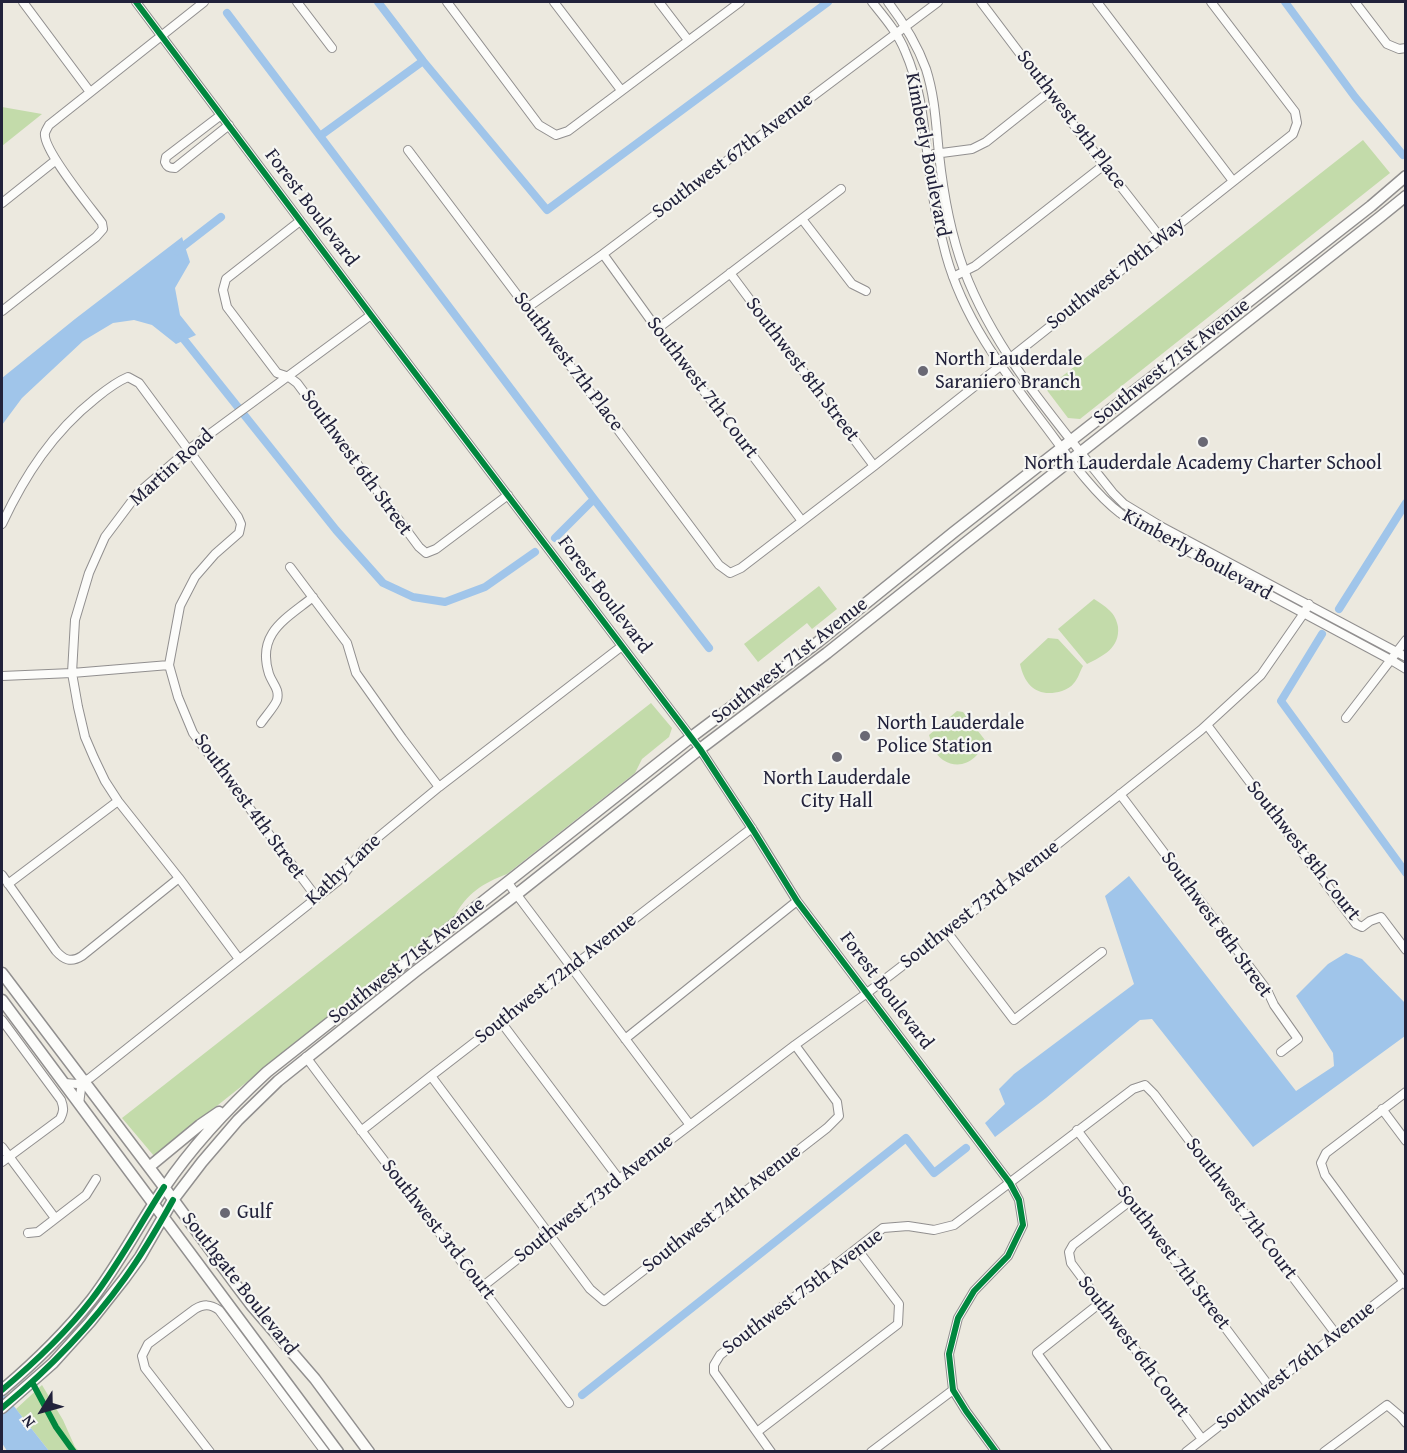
<!DOCTYPE html>
<style>
body{margin:0}
#map{position:relative;width:1407px;height:1453px;overflow:hidden;background:#ece9df;font-family:"Gentium Book Plus",serif}
canvas{display:block}
.frame{position:absolute;inset:0;border:3px solid #22223b;pointer-events:none}
.north{position:absolute;left:12px;top:1381px;width:60px;height:60px;-webkit-text-stroke:4px #f6f6f2;paint-order:stroke;rotate:233deg;font-size:16px;font-weight:700;line-height:24px;text-align:center;color:#22223b}
.north::after{content:'';display:block;margin:auto;width:21px;height:27px;background:#22223b;clip-path:polygon(50% 0,100% 100%,50% 72%,0 100%)}
</style>
<div id="map">
<canvas width="1407" height="1453"></canvas>
<div class="frame"></div>
<div class="north">N</div>
</div>
<script>
const ctx = document.querySelector('canvas').getContext('2d');
ctx.lineJoin = 'round';
function paint(path, color) { ctx.fillStyle = color; ctx.fill(path, 'evenodd'); }
function trace(path, color, width, dash) { ctx.strokeStyle = color; ctx.lineWidth = width; ctx.lineCap = dash ? 'butt' : 'round'; ctx.setLineDash(dash || []); ctx.stroke(path); }
function write(font, color, halo, rows, align = 'center') {
  ctx.font = font + ' "Gentium Book Plus",serif'; ctx.lineWidth = 4.5; ctx.setLineDash([]); ctx.textBaseline = 'middle'; ctx.strokeStyle = halo; ctx.fillStyle = color; for (const [text, x, y, turn = 0] of rows) {
    ctx.save(); ctx.translate(x, y); ctx.rotate((+turn || 0) * Math.PI / 180); ctx.textAlign = isNaN(turn) ? turn : align; if (halo) ctx.strokeText(text, 0, 0); ctx.fillText(text, 0, 0); ctx.restore();
  }
}
paint(new Path2D(`
 M 2,107 L 42,114 L 2,146 Z
 M 1363,140 L 1390,173 L 1080,419 L 1068,418 L 1046,389 Z
 M 819,586 L 837,609 L 812,629 L 807,623 L 758,662 L 744,644 Z
 M 1094,599 C 1099,602 1105,606 1109,610 C 1114,614 1117,621 1118,627 C 1120,648 1103,656 1087,664 L 1058,629 Z
 M 1048,638 L 1058,639 L 1083,666 C 1080,671 1078,679 1074,683 C 1071,687 1067,689 1062,691 C 1039,698 1025,687 1020,664 Z
 M 651,703 L 672,728 L 669,737 L 642,759 L 635,773 L 507,874 C 483,883 467,893 454,917 L 154,1156 L 122,1118 Z
 M 957,711 L 963,712 L 985,740 C 980,758 962,772 943,760 C 935,755 932,744 929,735 Z
 M 42,1385 L 63,1420 L 75,1447 L 79,1451 L 49,1451 L 16,1409 Z`), '#c3dbaa');
paint(new Path2D(`
 M 182,237 L 190,262 L 175,288 L 180,315 L 196,335 L 176,344 L 152,325 L 134,320 L 113,323 L 83,341 L 22,398 L 2,425 L 2,378 L 75,319 Z
 M 1129,876 L 1296,1091 L 1334,1066 L 1333,1053 L 1296,996 L 1328,964 L 1346,953 L 1362,959 L 1405,1003 L 1405,1036 L 1253,1147 L 1152,1019 L 1140,1020 L 1046,1098 L 995,1137 L 985,1123 L 1005,1104 L 999,1089 L 1014,1074 L 1134,984 L 1105,896 Z
 M 2,1391 L 49,1451 L 7,1451 L 2,1443 Z`), '#a0c5ea');
trace(new Path2D(`
 M 378,2 L 423,61 L 547,210 L 828,2
 M 1285,2 L 1355,97 L 1403,155
 M 227,13 L 594,499 L 709,648
 M 320,136 L 423,61
 M 177,251 L 221,217
 M 178,332 L 336,530 L 383,583 L 413,597 L 445,602 L 485,587 L 535,552
 M 555,538 L 594,499
 M 1339,609 L 1406,503
 M 1322,634 L 1281,701 L 1406,873
 M 582,1395 L 906,1138 L 934,1173 L 966,1148`), '#a0c5ea', 8);
const minor = new Path2D(`
 M 23,2 L 90,92
 M 136,2 L 371,315 L 700,749 L 753,830 L 797,901 L 1010,1183 L 1019,1200 L 1023,1225 L 1008,1256 L 974,1291 L 958,1318 L 949,1354 L 953,1390 L 966,1411 L 996,1452
 M 297,2 L 332,48
 M 447,2 L 539,125 L 556,135 L 568,131 L 740,2
 M 554,2 L 621,90
 M 659,2 L 688,40
 M 872,2 C 884,17 898,33 905,51 C 923,92 924,132 930,175 C 933,202 939,229 946,255 C 964,320 1003,370 1043,423 C 1065,452 1092,492 1120,513 C 1126,518 1133,521 1139,525 L 1391,660 L 1406,669
 M 888,2 C 904,23 917,44 926,69 C 935,97 936,125 939,154 C 943,191 951,235 964,270 C 995,353 1058,423 1113,493 L 1124,504 L 1162,527 L 1406,657
 M 981,2 L 1104,165 L 1161,238
 M 1097,2 L 1233,181
 M 1355,2 L 1387,44 L 1399,49 L 1406,48
 M 221,115 L 166,157 L 165,162 C 167,167 169,168 175,168 L 229,125
 M 408,150 L 527,308 L 719,565 L 730,573 L 741,568 L 874,466 L 1293,134 L 1297,123 L 1295,112 L 1211,2
 M 934,154 L 972,149 L 986,142 L 1049,92
 M 2,203 L 56,160
 M 802,219 L 852,284 L 866,291
 M 300,221 L 226,279 L 223,290 L 227,307 L 277,373 L 289,377 L 297,383 L 419,547 L 426,553 L 436,549 L 508,495
 M 603,254 L 657,329 L 802,521
 M 730,273 L 874,466
 M 953,277 L 975,266 L 1104,165
 M 527,308 L 603,254 L 938,2
 M 2,311 L 96,237 L 103,229 L 102,223 C 91,208 42,149 45,133 C 46,130 48,127 49,125 L 204,2
 M 657,329 L 841,189
 M 2,524 C 25,475 53,432 96,398 C 107,389 116,382 128,377 L 139,383 L 238,517 L 241,524 L 239,533 L 215,554 L 195,577 L 180,606 L 169,665 L 178,697 L 193,733 L 317,898
 M 290,567 L 347,643 L 356,673 L 402,738 L 439,787
 M 2,676 L 72,673 L 169,665
 M 1346,718 L 1406,640
 M 261,723 C 265,717 275,706 277,700 C 280,689 272,683 269,674 C 256,633 286,619 313,597
 M 1207,725 L 1356,924 L 1362,927 L 1370,921 L 1381,917 L 1406,950
 M 1120,794 L 1267,990 L 1274,1005 L 1298,1039 L 1281,1052
 M 2,875 L 56,951 C 64,960 71,963 82,956 L 179,878
 M 508,883 L 690,1125
 M 8,884 L 118,801
 M 947,932 L 1014,1020 L 1102,952
 M 239,959 L 179,878 L 118,801 L 105,781 L 94,758 L 85,737 L 78,707 L 72,673 L 75,620 L 89,573 L 105,537 L 138,493 L 188,450 L 371,315
 M 2,1020 L 61,1100 C 64,1108 64,1111 60,1119 L 2,1162
 M 501,1022 L 619,1179
 M 625,1039 L 797,901
 M 306,1057 C 393,1174 482,1287 569,1403
 M 431,1076 L 590,1289 L 604,1301 L 827,1128 L 839,1116 L 837,1102 L 795,1045
 M 64,1083 L 78,1084 L 90,1078 L 338,881 L 365,848 L 439,787 L 622,646
 M 1406,1092 L 1326,1153 L 1321,1163 L 1325,1175 L 1406,1285
 M 79,1104 L 81,1089 L 84,1082
 M 1382,1109 L 1406,1141
 M 1077,1130 L 1269,1386
 M 361,1131 L 431,1076 L 752,828
 M 2,1147 L 55,1218
 M 1130,1201 L 1073,1245 L 1069,1252 L 1071,1263 L 1202,1439
 M 28,1233 L 38,1232 L 86,1195 L 96,1179
 M 482,1287 L 619,1179 L 795,1045 L 867,993 L 980,906 L 1201,730 L 1261,675 L 1304,613 L 1309,604
 M 1100,1303 L 1037,1353 L 1108,1452
 M 757,1432 L 898,1324 L 899,1304 L 857,1249
 M 210,1452 L 145,1368 L 142,1356 L 148,1344 L 195,1309 C 204,1304 210,1304 219,1310 L 325,1452
 M 771,1452 L 714,1372 L 714,1365 L 720,1355 L 883,1228 L 908,1226 L 934,1230 L 954,1225 L 1133,1089 L 1145,1085 L 1154,1094 L 1336,1334
 M 871,1452 L 953,1390
 M 1186,1452 L 1406,1280
 M 1324,1452 L 1387,1405 L 1400,1416 L 1406,1423`);
const major = new Path2D(`
 M 2,973 L 164,1187 L 236,1285 L 252,1306 L 315,1379 L 369,1452
 M 2,1000 L 338,1452
 M 149,1167 L 200,1125 L 219,1112
 M 2,1390 C 34,1363 65,1333 92,1299 C 119,1264 139,1224 164,1188 C 193,1145 229,1107 267,1072 L 690,738 L 818,642 L 954,532 L 1371,206 L 1406,176
 M 2,1408 L 53,1363 L 90,1322 L 124,1279 L 140,1257 L 173,1200 L 202,1162 L 238,1120 L 278,1081 L 416,971 L 517,894 L 700,749 L 827,653 L 964,544 L 1380,217 L 1406,196`);
trace(minor, '#918f8f', 10);
trace(major, '#918f8f', 13);
trace(minor, '#fcfcfa', 8);
trace(major, '#fcfcfa', 10);
trace(new Path2D(`
 M 136,2 L 371,315 L 700,749 L 753,830 L 797,901 L 1010,1183 L 1019,1200 L 1023,1225 L 1008,1256 L 974,1291 L 958,1318 L 949,1354 L 953,1390 L 966,1411 L 996,1452
 M 32,1382 L 56,1427 L 74,1452
 M 2,1390 C 34,1363 66,1333 92,1299 C 119,1264 140,1224 164,1187
 M 2,1408 C 48,1370 90,1327 125,1278 C 143,1253 158,1227 173,1200`), '#00873e', 6);
for (const [x, y, r, color] of [
 [923,371,6,"#696874"],
 [1203,442,6,"#696874"],
 [865,736,6,"#696874"],
 [837,757,6,"#696874"],
 [225,1213,6,"#696874"]
]) { const dot = new Path2D(); dot.arc(x, y, r, 0, 2 * Math.PI); ctx.fillStyle = color; ctx.fill(dot); trace(dot, '#f6f6f2', 2); }
write('20px', '#22223b', '#f6f6f2', [
 ["Southwest 9th Place",1071,120,53],
 ["Kimberly Boulevard",927,155,79],
 ["Southwest 67th Avenue",733,156,-37],
 ["Forest Boulevard",311,208,53],
 ["Southwest 70th Way",1116,274,-38],
 ["Southwest 7th Place",568,362,53],
 ["Southwest 71st Avenue",1172,362,-38],
 ["Southwest 8th Street",802,370,53],
 ["Southwest 7th Court",702,388,53],
 ["Southwest 6th Street",356,463,54],
 ["Martin Road",172,468,-42],
 ["Kimberly Boulevard",1197,555,29],
 ["Forest Boulevard",604,595,53],
 ["Southwest 71st Avenue",790,661,-38],
 ["Southwest 4th Street",249,807,54],
 ["Southwest 8th Court",1303,851,52],
 ["Kathy Lane",344,870,-43],
 ["Southwest 73rd Avenue",980,905,-38],
 ["Southwest 8th Street",1216,925,54],
 ["Southwest 71st Avenue",407,961,-38],
 ["Southwest 72nd Avenue",556,979,-38],
 ["Forest Boulevard",886,991,53],
 ["Southwest 73rd Avenue",594,1199,-38],
 ["Southwest 74th Avenue",722,1209,-38],
 ["Southwest 7th Court",1241,1209,53],
 ["Southwest 3rd Court",438,1230,52],
 ["Southwest 7th Street",1173,1258,53],
 ["Southgate Boulevard",239,1284,52],
 ["Southwest 75th Avenue",803,1292,-37],
 ["Southwest 6th Court",1133,1347,53],
 ["Southwest 76th Avenue",1296,1366,-38]
]);
write('20px', '#22223b', '#f6f6f2', [
 ["North Lauderdale",935,360],
 ["Saraniero Branch",935,383],
 ["North Lauderdale Academy Charter School",1203,464,"center"],
 ["North Lauderdale",877,724],
 ["Police Station",877,747],
 ["North Lauderdale",837,779,"center"],
 ["City Hall",837,802,"center"],
 ["Gulf",237,1213]
], 'left');
</script>
